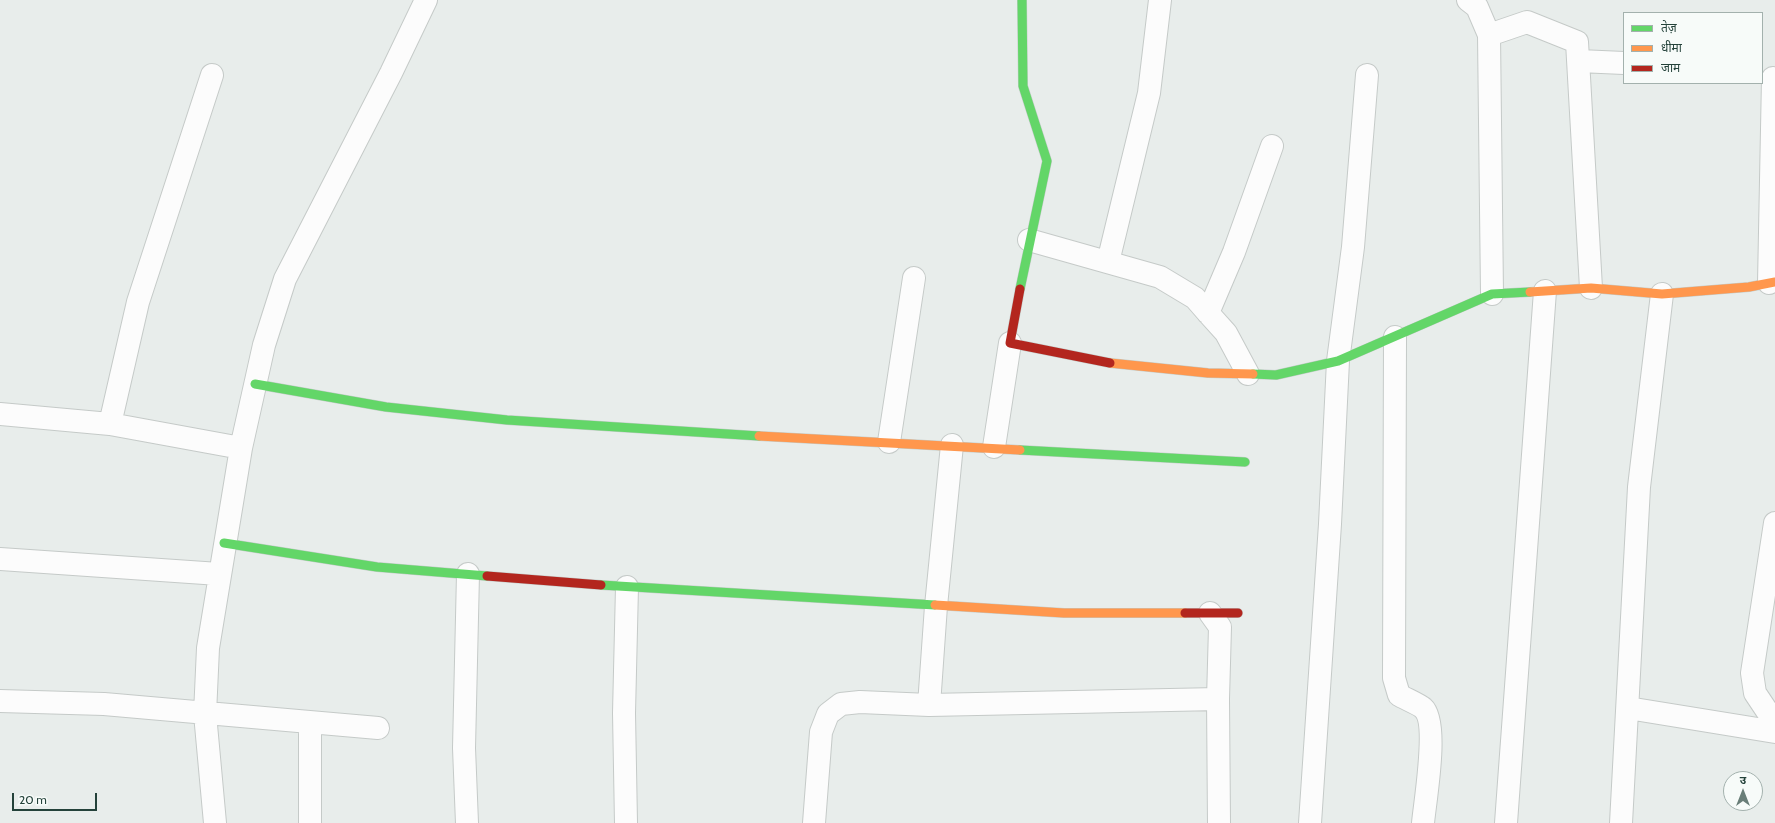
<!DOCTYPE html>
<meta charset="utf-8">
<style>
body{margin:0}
#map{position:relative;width:1775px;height:823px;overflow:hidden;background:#e8edeb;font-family:Cabin,"Noto Sans Devanagari",sans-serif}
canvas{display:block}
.legend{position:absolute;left:1623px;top:12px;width:140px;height:72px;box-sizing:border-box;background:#f7fbf9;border:1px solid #a3b1ad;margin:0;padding:5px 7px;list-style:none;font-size:12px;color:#24423a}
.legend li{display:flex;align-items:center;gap:8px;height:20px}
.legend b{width:20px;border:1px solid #a3b1ad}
.north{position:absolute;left:1723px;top:771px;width:40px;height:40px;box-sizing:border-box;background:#f7fbf9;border:1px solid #a3b1ad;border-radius:50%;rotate:0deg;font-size:11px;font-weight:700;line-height:16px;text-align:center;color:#24423a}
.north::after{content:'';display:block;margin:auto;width:14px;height:18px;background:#697e78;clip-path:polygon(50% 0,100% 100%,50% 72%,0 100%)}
.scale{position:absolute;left:12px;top:793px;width:85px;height:18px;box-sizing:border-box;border:2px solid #24423a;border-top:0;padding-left:5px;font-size:12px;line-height:14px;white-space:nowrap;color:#24423a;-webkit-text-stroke:3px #f7fbf9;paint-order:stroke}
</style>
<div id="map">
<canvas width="1775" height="823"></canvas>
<ul class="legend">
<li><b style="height:5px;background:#63d668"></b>तेज़</li>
<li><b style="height:5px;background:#ff974d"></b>धीमा</li>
<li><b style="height:5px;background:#b3261e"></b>जाम</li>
</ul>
<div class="north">उ</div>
<div class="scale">20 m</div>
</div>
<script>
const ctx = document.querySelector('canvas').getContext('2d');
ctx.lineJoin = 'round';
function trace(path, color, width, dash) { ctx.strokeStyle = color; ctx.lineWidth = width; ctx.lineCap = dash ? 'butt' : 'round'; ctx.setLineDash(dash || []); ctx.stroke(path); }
const street = new Path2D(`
 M 1468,0 L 1477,7 L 1489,35 L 1492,294
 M 1489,35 L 1527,22 L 1577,42 L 1591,288
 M 1579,61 L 1624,63
 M 1029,240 L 1160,277 L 1195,298 L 1208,313 L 1226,333 L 1248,374
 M 1108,262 L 1149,93 L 1160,0
 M 1769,283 L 1773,78
 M 1208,313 L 1234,252 L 1272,146
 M 1395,337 L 1394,678 L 1399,695 C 1404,698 1420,705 1423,708 C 1439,722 1425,801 1423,823
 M 0,414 L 110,424 L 241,448
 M 110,424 L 138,302 L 212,75
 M 889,442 L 914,278
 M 994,447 L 1010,343
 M 1775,523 L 1752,673 L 1755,693 L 1775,723
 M 0,559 L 219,574
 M 1210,613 L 1220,627 L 1218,699 L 1219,823
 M 0,701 L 104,704 L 378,728
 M 929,705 L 936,606 L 952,445
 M 1628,708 L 1775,732
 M 310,722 L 310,823
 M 215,823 L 205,714 L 208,648 L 241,448 L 264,345 L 285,279 L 391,73 L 426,0
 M 467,823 L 464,748 L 468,574
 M 626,823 L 624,713 L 627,587
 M 814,823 L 821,732 L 828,714 L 841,704 L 860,702 L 929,705 L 1218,699
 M 1310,823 L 1330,524 L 1338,361 L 1353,247 L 1367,75
 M 1506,823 L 1545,291
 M 1621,823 L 1639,487 L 1662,294`);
const fast = new Path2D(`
 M 1020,289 L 1047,161 L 1023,86 L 1022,0
 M 1253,374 L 1276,375 L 1338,361 L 1492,294 L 1530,292
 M 255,384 L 386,407 L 507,420 L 759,436
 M 1020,450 L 1245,462
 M 224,543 L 377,567 L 487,576
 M 601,585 L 935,605`);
const slow = new Path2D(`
 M 1530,292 L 1591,288 L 1662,294 L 1749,287 L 1775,282
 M 1110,363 L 1208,373 L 1253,374
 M 759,436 L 1020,450
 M 935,605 L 1064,613 L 1185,613`);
const jam = new Path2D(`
 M 1020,289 L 1010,343 L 1110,363
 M 487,576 L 601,585
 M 1185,613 L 1238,613`);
trace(street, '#c5cac8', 24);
trace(fast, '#c3cbc8', 10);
trace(slow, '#c3cbc8', 10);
trace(jam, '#c3cbc8', 10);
trace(street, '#fcfcfc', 22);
trace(fast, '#63d668', 9);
trace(slow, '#ff974d', 9);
trace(jam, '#b3261e', 9);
</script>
